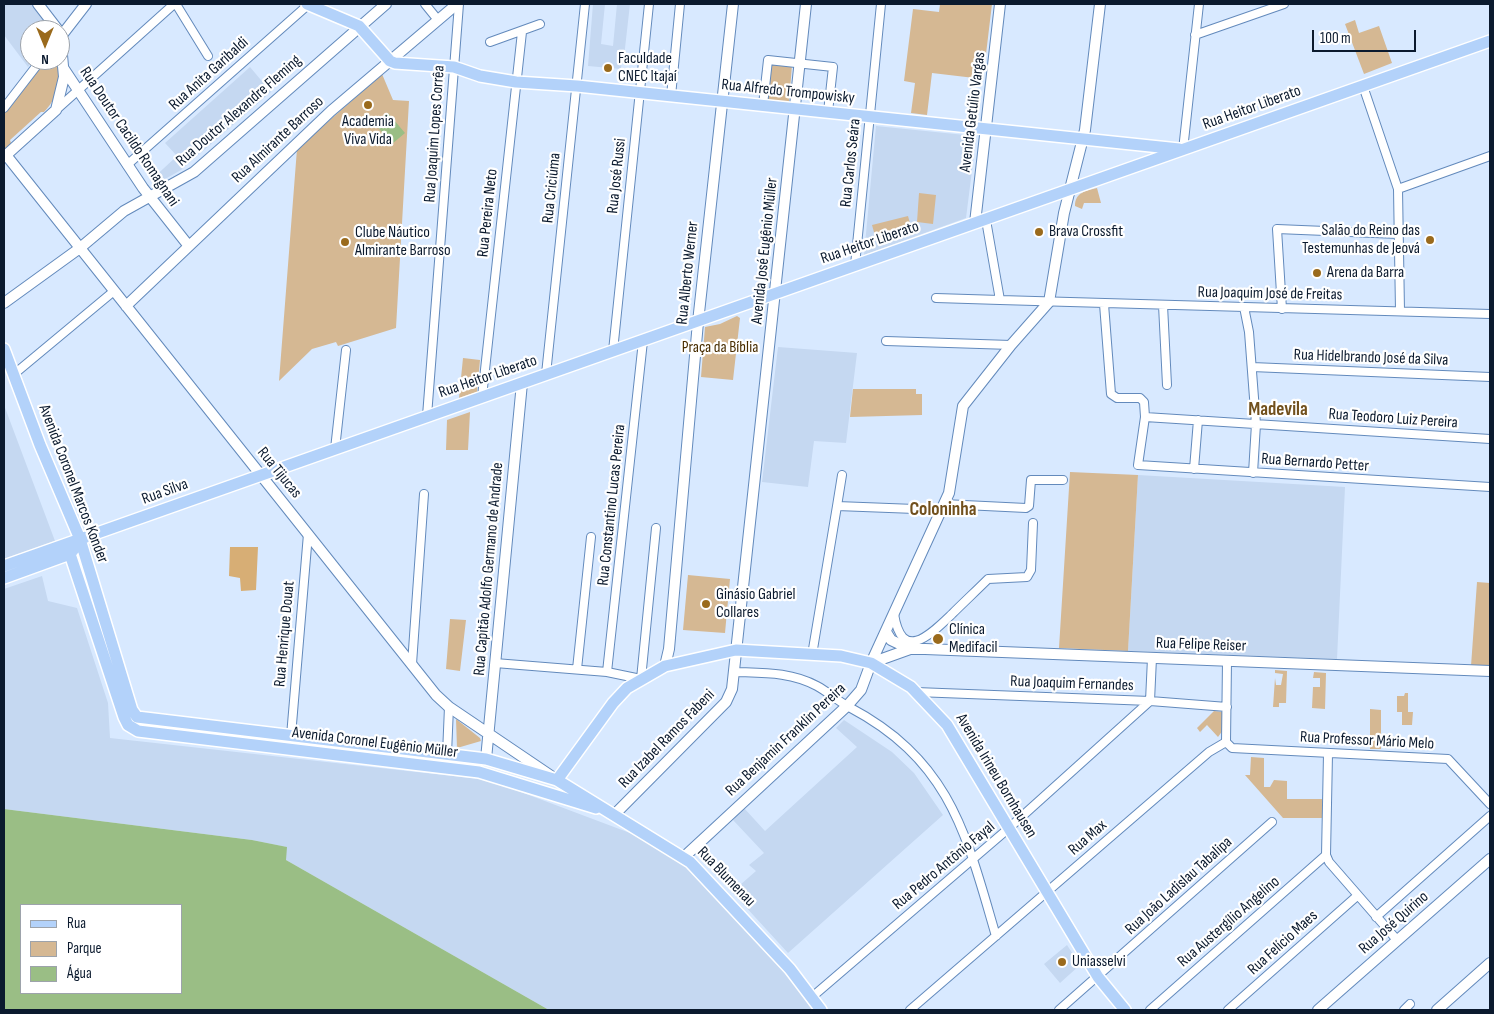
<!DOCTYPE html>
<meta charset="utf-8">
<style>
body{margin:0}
#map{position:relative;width:1494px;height:1014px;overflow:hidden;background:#d8e9ff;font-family:"Sofia Sans Condensed",sans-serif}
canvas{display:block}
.frame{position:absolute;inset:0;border:5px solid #0b1a2e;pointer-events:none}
.legend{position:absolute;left:20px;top:904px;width:162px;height:90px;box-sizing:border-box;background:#fff;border:1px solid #9da3ab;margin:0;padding:6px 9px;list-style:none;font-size:15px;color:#0b1a2e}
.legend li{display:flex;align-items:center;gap:10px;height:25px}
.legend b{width:25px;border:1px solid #9da3ab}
.north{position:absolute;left:20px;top:20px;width:50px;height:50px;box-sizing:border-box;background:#fff;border:1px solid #9da3ab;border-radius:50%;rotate:180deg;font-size:14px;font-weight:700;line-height:20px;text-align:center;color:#0b1a2e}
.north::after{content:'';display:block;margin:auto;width:18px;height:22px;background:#9a6a1c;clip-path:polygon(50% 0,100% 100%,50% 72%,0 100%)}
.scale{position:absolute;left:1312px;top:30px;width:104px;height:22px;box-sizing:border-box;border:2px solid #0b1a2e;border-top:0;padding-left:6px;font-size:15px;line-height:18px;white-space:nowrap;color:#0b1a2e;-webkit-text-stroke:4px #fff;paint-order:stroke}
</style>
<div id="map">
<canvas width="1494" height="1014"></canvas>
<div class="frame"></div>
<ul class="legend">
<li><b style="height:6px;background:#b3d2fa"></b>Rua</li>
<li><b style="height:14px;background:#d5b893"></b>Parque</li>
<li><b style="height:14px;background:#9abe85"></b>Água</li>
</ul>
<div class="north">N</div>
<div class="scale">100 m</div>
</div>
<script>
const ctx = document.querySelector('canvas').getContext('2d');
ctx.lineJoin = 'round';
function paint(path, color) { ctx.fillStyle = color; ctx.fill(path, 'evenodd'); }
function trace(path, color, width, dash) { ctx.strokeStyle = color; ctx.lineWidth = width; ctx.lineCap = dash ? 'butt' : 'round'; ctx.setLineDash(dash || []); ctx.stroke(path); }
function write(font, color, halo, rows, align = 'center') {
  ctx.font = font + ' "Sofia Sans Condensed",sans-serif'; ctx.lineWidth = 4.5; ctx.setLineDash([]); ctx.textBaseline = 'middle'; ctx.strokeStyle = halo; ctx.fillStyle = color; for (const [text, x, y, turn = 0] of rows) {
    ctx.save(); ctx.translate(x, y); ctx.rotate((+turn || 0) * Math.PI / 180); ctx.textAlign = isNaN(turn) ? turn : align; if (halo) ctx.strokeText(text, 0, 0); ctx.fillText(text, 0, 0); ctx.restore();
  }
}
paint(new Path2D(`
 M 4,4 L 32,4 L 51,30 L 30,30 L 30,60 L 33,60 L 28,67 L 4,35 Z
 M 593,4 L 605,4 L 601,44 L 613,46 L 617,4 L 630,4 L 624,57 L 622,57 L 621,69 L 588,66 Z
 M 250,67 L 271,92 L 181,170 L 158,183 L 150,181 L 177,156 L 165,143 Z
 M 876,126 L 975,136 L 976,139 L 966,218 L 864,255 Z
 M 778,347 L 857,353 L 846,443 L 814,441 L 808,487 L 762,482 Z
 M 4,405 L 55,541 L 4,559 Z
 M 1138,475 L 1345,487 L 1337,659 L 1128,651 Z
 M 42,576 L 48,601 L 77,608 L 108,703 L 110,738 L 489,780 L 638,836 L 668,853 L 685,865 L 786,972 L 816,1010 L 549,1010 L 286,860 L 286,847 L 252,840 L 4,809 L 4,589 Z
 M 844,720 L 892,752 L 914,773 L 943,815 L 788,953 L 732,892 L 756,871 L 749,865 L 764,853 L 733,820 L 744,808 L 765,831 L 857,747 L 836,728 Z
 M 1067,945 L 1080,965 L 1060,983 L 1044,964 Z`), '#c5d8f1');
paint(new Path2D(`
 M 940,4 L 992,4 L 983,79 L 932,73 L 927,115 L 911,113 L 915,83 L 904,81 L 913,9 L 939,12 Z
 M 1355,20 L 1359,33 L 1379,26 L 1392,63 L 1364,74 L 1345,24 Z
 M 44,60 L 59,60 C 61,79 58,98 44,112 L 41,112 L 10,140 L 11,143 L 4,150 L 4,111 Z
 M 770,62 L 792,65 L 789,102 L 766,100 Z
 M 382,74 L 393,100 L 409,101 L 396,328 L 338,346 L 336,342 L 312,349 L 279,381 L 297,149 Z
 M 1097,188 L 1101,203 L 1084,203 L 1082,209 L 1075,206 C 1075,192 1086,191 1097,188 Z
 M 919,193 L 936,195 L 933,224 L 917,222 Z
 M 908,216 L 913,234 L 877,243 L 872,225 Z
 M 737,316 L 740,318 L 733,380 L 701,377 L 705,327 L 720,324 Z
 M 463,358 L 480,360 L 477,392 L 459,398 Z
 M 853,389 L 916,389 L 916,394 L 922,394 L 922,415 L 850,417 Z
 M 470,412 L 468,450 L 446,450 L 447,420 Z
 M 1070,472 L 1138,475 L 1128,651 L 1059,648 Z
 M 688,575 L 730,579 L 725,633 L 683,630 Z
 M 1477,582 L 1490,583 L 1490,668 L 1471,666 Z
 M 450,619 L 466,620 L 460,671 L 446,669 Z
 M 1275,670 L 1287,671 L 1286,703 L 1279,703 L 1279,707 L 1273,707 L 1275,678 L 1276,685 L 1281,685 L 1283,674 L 1275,673 Z
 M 1314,672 L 1326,673 L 1325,709 L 1312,708 L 1313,687 L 1320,687 L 1320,678 L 1313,678 Z
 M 1405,693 L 1408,693 L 1408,712 L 1413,712 L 1412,725 L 1402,725 L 1402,712 L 1397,712 L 1397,696 L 1404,696 Z
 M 1370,709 L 1381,710 L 1381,749 L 1370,749 Z
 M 1214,711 L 1223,712 L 1223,730 L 1218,737 L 1207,725 L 1200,732 L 1197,728 Z
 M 456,719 L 480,738 L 481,741 L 457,748 Z
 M 1251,757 L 1264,758 L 1264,787 L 1270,787 L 1274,780 L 1287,781 L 1287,799 L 1322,799 L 1323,818 L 1283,818 L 1245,775 L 1250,775 Z`), '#d5b893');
paint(new Path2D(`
 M 230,547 L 258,547 L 256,590 L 241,591 L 240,578 L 229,576 Z`), '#d7ae75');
paint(new Path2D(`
 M 388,113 L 405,133 L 392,144 L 375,124 Z
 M 4,809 L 252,840 L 287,847 L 286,860 L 549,1010 L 4,1010 ZM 21,905 L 181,905 L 181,993 L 21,993 Z`), '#9abe85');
const street = new Path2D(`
 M 176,4 L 208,56
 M 425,4 L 438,20
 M 1195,35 L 1284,4
 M 490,42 L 540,24
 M 1363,86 L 1398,189 L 1490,156
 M 671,96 L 680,4
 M 763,105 L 768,60 L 833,67 L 828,112
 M 4,108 L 41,60
 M 56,110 L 174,4
 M 1183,150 L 1199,4
 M 127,165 L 309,4
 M 1398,189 L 1400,311
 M 986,220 L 1000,300 L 1490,314
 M 855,265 L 881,4
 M 936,298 L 1000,300
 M 1104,304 L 1111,394 L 1117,398 L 1140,398 L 1144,402 L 1145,417 L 1138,465 L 1490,487
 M 1163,305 L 1167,385
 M 1244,307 L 1249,332 L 1256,424 L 1253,473
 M 1282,309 L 1277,229 L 1398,234
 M 886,341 L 1011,345
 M 613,351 L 649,4
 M 1252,367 L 1490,377
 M 546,374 L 585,4
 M 13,375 L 114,291
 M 482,397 L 522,32
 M 427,416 L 459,4
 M 1145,417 L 1490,439
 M 335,449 L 346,350
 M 1194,469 L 1198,420
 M 944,504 L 1026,508 L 1029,506 L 1031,480 L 1063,480
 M 837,506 L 842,475
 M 894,614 C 902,664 931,634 952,614 C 964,602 976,591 988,579 L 1027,577 L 1031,570 L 1033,523
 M 812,655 L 837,506 L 941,510
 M 495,663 L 607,672 L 641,679 L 656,528
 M 412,664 L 424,494
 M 577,669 L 591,537
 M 607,672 L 643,341
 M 736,672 C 764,673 791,672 817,686 C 828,692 838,701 849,707 C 951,761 966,834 996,936
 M 916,692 L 1150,701 L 1227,707
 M 291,736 L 308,534
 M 1226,742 L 1232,748 L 1448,759 L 1490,804
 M 447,754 L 449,707
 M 1328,754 L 1326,855 L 1329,862 L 1397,940
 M 1376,917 L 1490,816
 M 812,997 L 1009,828 L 1150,701 L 1152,658
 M 910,1010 L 1209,752 L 1226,742 L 1227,661
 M 1059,1010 L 1272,822
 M 1150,1010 L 1326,855
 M 1228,1010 L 1357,896
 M 1404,1010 L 1410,1004`);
const secondary = new Path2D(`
 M 38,4 L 58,30
 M 62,35 L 86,4
 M 64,69 L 143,188 L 188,245
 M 6,155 L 436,695 L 449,707 L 551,776
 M 4,157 L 56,110 L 64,77 L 60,33
 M 975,223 L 1000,4
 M 4,303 L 80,248 L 124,211 L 194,172 L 386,4
 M 126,306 L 331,111 L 457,4
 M 886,632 L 891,640 L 910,649
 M 871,663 L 910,649 L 925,649 L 1490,671
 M 665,666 L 669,649 L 698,322 L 733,4
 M 486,759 L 522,383
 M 615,814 L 726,702 L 732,689 L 806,4
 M 684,857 L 847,706 L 861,690 L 871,663 L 949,493 L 963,406 L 1011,345 L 1049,302 L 1064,213 L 1085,130 L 1100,4
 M 1318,1010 L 1490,859
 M 1437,1010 L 1490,963`);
const primary = new Path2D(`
 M 307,4 L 359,26 L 390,61 L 395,63 L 454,67 L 480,76 L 516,82 L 577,86 L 1179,149
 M 4,349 L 40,445 L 80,539 L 132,710 L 137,717 L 486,759 L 557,780 L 690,862 L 790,969 L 821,1010
 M 70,554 L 124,717 L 128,725 L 138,731 L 479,772 L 596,808
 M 4,566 L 1490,41
 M 4,578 L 70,554 L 74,549
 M 557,780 L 613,703 L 627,688 L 665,666 L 736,650 L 841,656 L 871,663 L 911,687 L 947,725 L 1098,977 L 1125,1010`);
trace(street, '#638abc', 10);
trace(secondary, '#638abc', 12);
trace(primary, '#fff', 14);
trace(street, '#fff', 8);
trace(secondary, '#fff', 10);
trace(primary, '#b3d2fa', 11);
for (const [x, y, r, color] of [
 [608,68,5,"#9a6a1c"],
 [368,105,5,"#9a6a1c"],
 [1039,232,5,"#9a6a1c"],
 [1430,240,5,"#9a6a1c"],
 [345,242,5,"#9a6a1c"],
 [1317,273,5,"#9a6a1c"],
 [706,604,5,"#9a6a1c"],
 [938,639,6,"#9a6a1c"],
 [1062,962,5,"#9a6a1c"]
]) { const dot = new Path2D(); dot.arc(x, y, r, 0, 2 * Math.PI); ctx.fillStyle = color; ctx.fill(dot); trace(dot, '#fff', 2); }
write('16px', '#0b1a2e', '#fff', [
 ["Faculdade",618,59],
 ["CNEC Itajaí",618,77],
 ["Academia",368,122,"center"],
 ["Viva Vida",368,140,"center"],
 ["Salão do Reino das",1420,231,"right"],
 ["Testemunhas de Jeová",1420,249,"right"],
 ["Brava Crossfit",1049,232],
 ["Clube Náutico",355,233],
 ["Almirante Barroso",355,251],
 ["Arena da Barra",1327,273],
 ["Ginásio Gabriel",716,595],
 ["Collares",716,613],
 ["Clínica",949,630],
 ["Medifacil",949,648],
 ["Uniasselvi",1072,962]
], 'left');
write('16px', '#0b1a2e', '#fff', [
 ["Rua Anita Garibaldi",209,74,-42],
 ["Rua Alfredo Trompowisky",788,92,6],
 ["Rua Heitor Liberato",1252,108,-20],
 ["Rua Doutor Alexandre Fleming",239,111,-41],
 ["Avenida Getúlio Vargas",973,112,-83],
 ["Rua Joaquim Lopes Corrêa",435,134,-86],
 ["Rua Doutor Cacildo Romagnani",129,137,56],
 ["Rua Almirante Barroso",278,140,-43],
 ["Rua Carlos Seára",851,163,-84],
 ["Rua José Russi",617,176,-84],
 ["Rua Criciúma",552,188,-84],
 ["Rua Pereira Neto",488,213,-84],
 ["Rua Heitor Liberato",870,243,-19],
 ["Avenida José Eugênio Müller",765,251,-84],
 ["Rua Alberto Werner",688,273,-84],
 ["Rua Joaquim José de Freitas",1270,294,1],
 ["Rua Hidelbrando José da Silva",1371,358,2],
 ["Rua Heitor Liberato",488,377,-19],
 ["Rua Teodoro Luiz Pereira",1393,419,4],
 ["Rua Bernardo Petter",1315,463,4],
 ["Rua Tijucas",279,473,51],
 ["Avenida Coronel Marcos Konder",73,484,69],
 ["Rua Silva",165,492,-20],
 ["Rua Constantino Lucas Pereira",612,505,-84],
 ["Rua Capitão Adolfo Germano de Andrade",489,569,-85],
 ["Rua Henrique Douat",285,634,-85],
 ["Rua Felipe Reiser",1201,645,2],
 ["Rua Joaquim Fernandes",1072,684,2],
 ["Rua Izabel Ramos Fabeni",667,739,-46],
 ["Rua Benjamin Franklin Pereira",786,740,-43],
 ["Rua Professor Mário Melo",1367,741,3],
 ["Avenida Coronel Eugênio Müller",375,743,7],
 ["Avenida Irineu Bornhausen",996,776,59],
 ["Rua Max",1088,838,-41],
 ["Rua Pedro Antônio Fayal",944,866,-40],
 ["Rua Blumenau",726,877,46],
 ["Rua João Ladislau Tabalipa",1179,886,-42],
 ["Rua Austergílio Angelino",1229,922,-41],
 ["Rua José Quirino",1394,923,-41],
 ["Rua Felício Maes",1283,943,-42]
]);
write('16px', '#482d00', '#fff', [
 ["Praça da Bíblia",720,348]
]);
write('bold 19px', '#71501d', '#fff', [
 ["Madevila",1278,410],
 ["Coloninha",943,510]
]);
</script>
